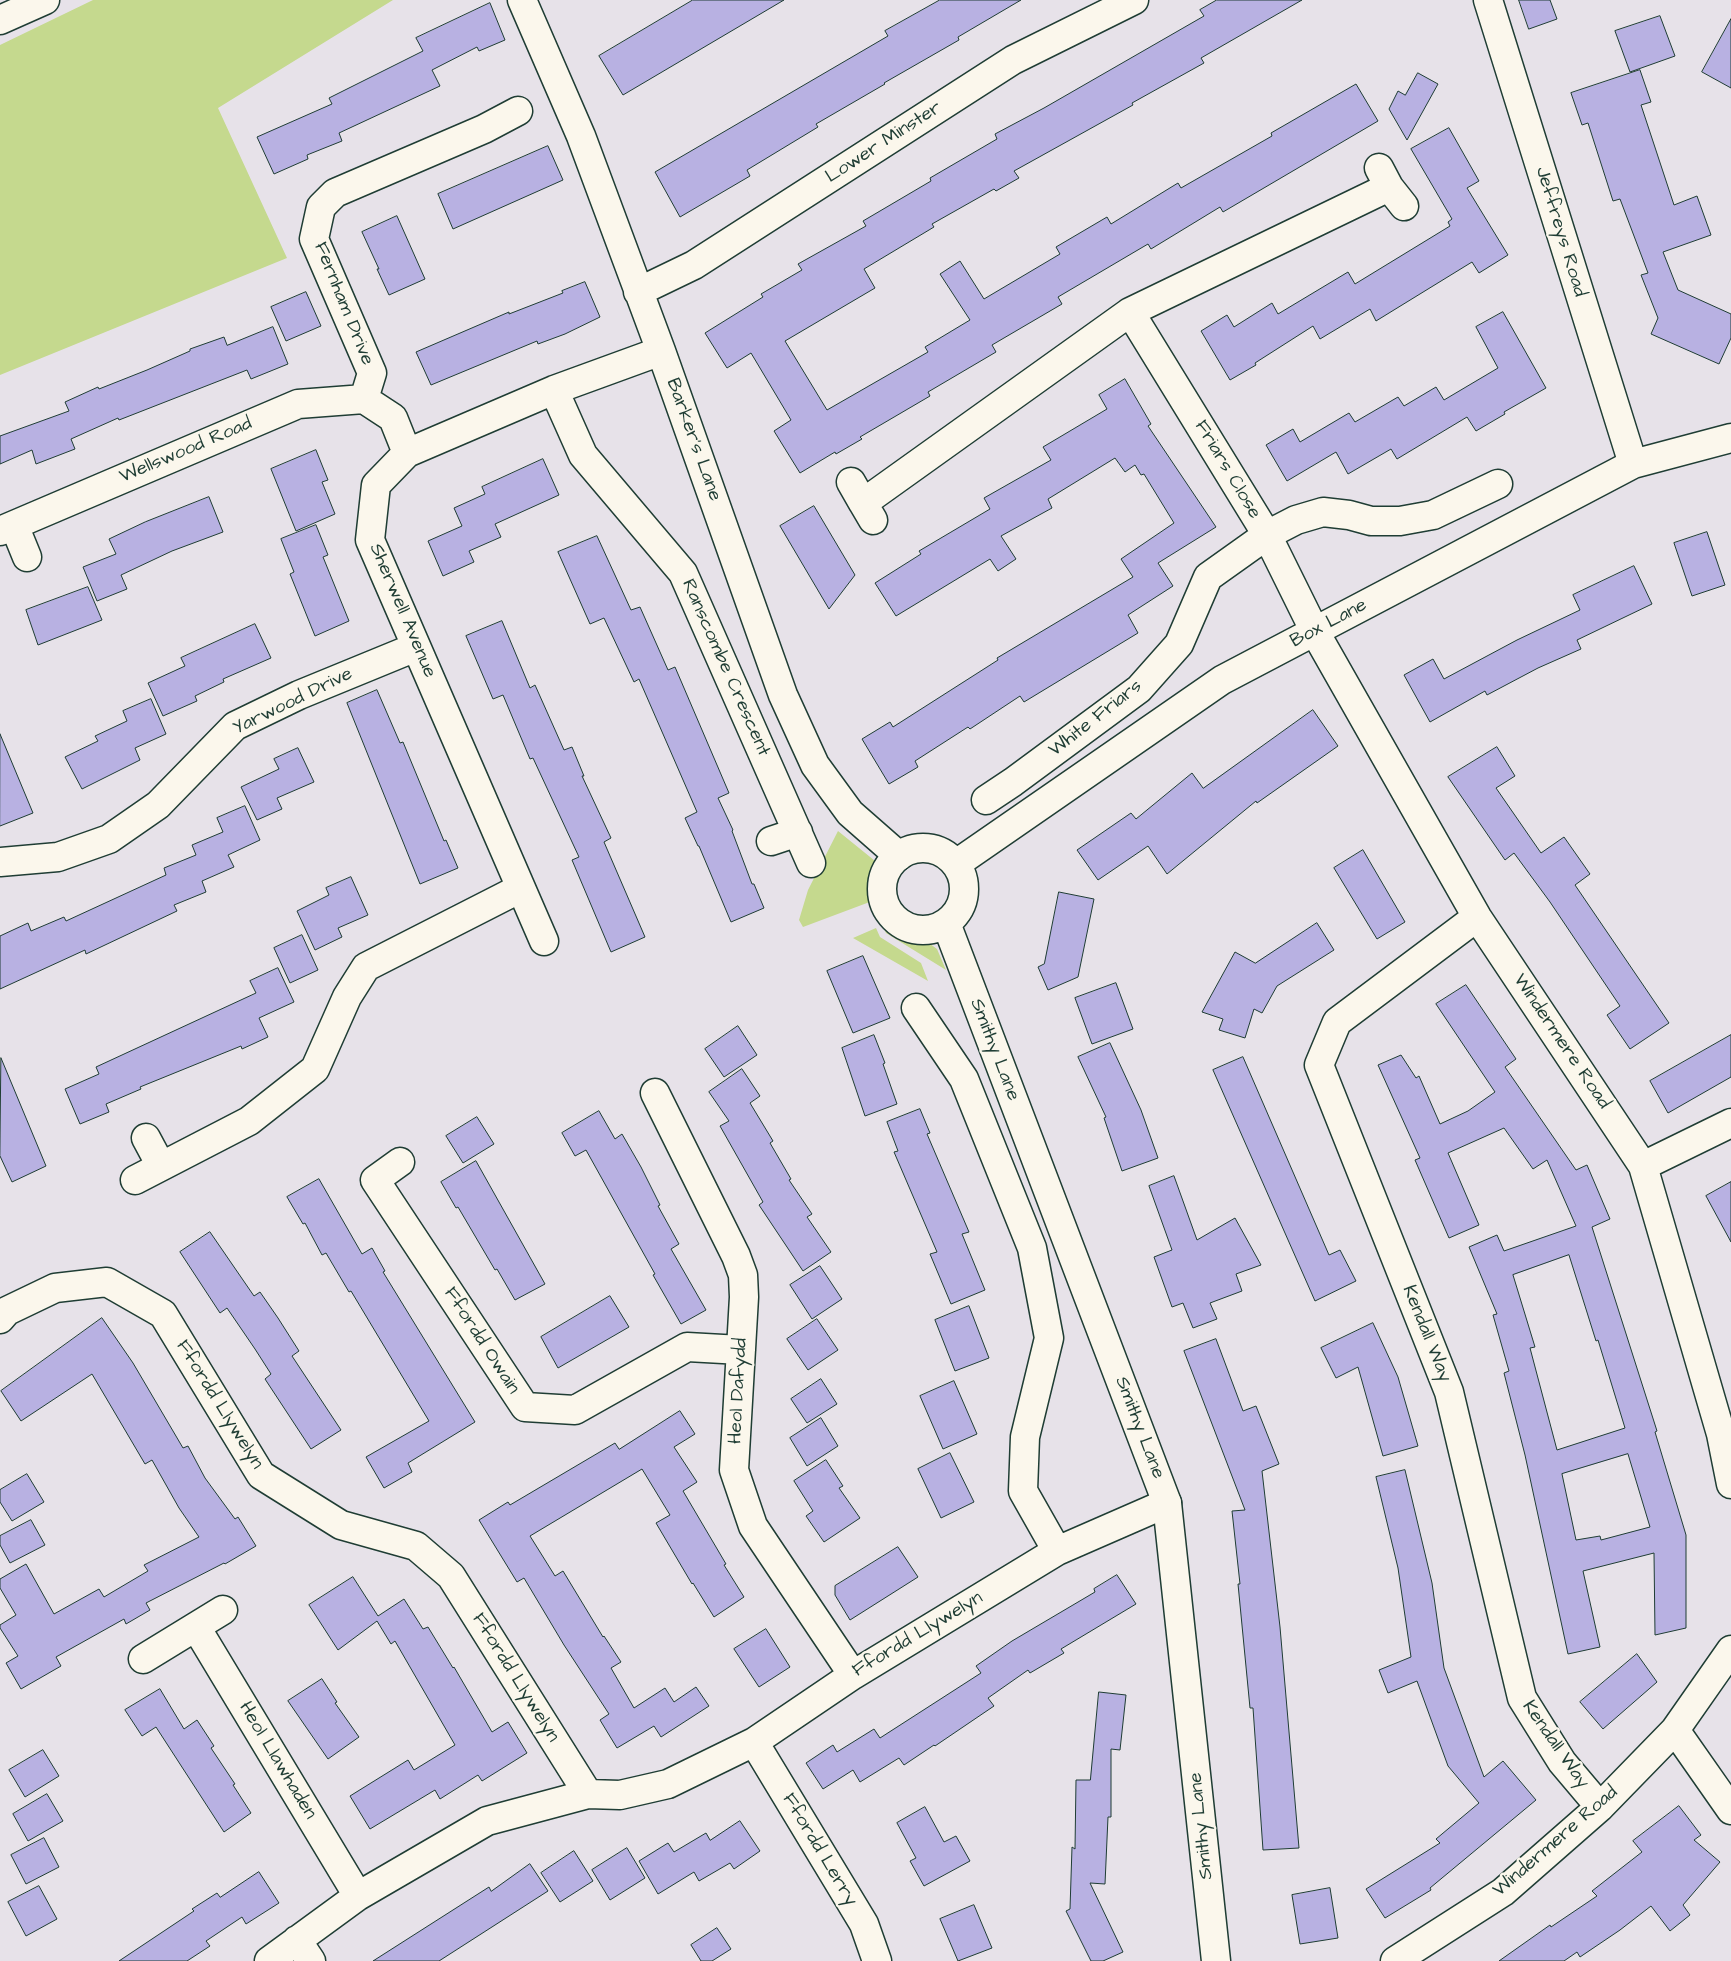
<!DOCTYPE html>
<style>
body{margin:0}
canvas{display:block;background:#e7e2e9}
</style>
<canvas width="1731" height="1961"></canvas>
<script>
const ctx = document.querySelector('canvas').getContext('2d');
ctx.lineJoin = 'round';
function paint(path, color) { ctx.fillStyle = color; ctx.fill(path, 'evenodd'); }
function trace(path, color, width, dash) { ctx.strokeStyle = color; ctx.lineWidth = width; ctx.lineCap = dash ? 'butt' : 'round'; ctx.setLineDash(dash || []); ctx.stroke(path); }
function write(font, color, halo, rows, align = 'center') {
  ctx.font = font + ' "Architects Daughter",sans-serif'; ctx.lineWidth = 4.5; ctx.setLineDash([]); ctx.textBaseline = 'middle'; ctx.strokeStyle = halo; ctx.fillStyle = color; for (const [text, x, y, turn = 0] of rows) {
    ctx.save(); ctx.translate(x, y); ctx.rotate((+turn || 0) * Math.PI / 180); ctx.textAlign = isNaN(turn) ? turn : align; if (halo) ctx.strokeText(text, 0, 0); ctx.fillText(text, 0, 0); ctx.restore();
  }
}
paint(new Path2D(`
 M 93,0 L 393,0 L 218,108 L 287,258 L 0,375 L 0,45 Z
 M 838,831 L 880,865 L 872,879 L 875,900 L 803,927 L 799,920 L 808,890 Z
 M 885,914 L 896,926 L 918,935 L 937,949 L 946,970 L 886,933 L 878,916 Z
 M 876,928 L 880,937 L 921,963 L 928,981 L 853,938 Z`), '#c5d98e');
const building = new Path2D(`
 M 693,0 L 784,0 L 623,95 L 599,56 Z
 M 940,0 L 1021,0 L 958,37 L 959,40 L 884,83 L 885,84 L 816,124 L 818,127 L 747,170 L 750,176 L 680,217 L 655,172 L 888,36 L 885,31 Z
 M 1217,0 L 1302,0 L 1201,58 L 1204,63 L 1132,103 L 1133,105 L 1014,171 L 1019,178 L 996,191 L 994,189 L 932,224 L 934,227 L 864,269 L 875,288 L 785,341 L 827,410 L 928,352 L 925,347 L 970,320 L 940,274 L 960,261 L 984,299 L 1060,254 L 1056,247 L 1107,217 L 1111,224 L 1178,183 L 1181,188 L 1272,136 L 1271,133 L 1356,84 L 1378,121 L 1223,212 L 1220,207 L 1151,249 L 1148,244 L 1058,297 L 1062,304 L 992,345 L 996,352 L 928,392 L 930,396 L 860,437 L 862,439 L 836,454 L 835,452 L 800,473 L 774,431 L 791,420 L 751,353 L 727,368 L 705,333 L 763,297 L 761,294 L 802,270 L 798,264 L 866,226 L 863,221 L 931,181 L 930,178 L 997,139 L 995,134 L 1044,108 L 1204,16 L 1200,10 Z
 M 1519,0 L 1550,0 L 1557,19 L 1529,29 Z
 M 490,3 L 505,40 L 479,51 L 477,47 L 432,70 L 440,86 L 339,133 L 342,141 L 307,155 L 308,159 L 274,174 L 257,137 L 332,104 L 329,98 L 423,51 L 416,38 Z
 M 1660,16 L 1675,56 L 1630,72 L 1615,31 Z
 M 1731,19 L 1731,88 L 1702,72 Z
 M 1640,70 L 1651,102 L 1641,105 L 1674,205 L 1697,196 L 1711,235 L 1663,252 L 1678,290 L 1731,314 L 1731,338 L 1719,364 L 1651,334 L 1658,318 L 1641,275 L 1648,273 L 1620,199 L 1613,201 L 1588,123 L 1582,125 L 1571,93 Z
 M 1418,73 L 1438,84 L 1407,140 L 1389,109 L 1398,91 L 1405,95 Z
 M 1449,128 L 1479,181 L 1467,188 L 1508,255 L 1479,273 L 1472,262 L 1376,321 L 1370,309 L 1320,339 L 1313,326 L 1255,363 L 1256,365 L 1230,380 L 1201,331 L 1227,315 L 1234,327 L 1272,303 L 1278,314 L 1348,272 L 1355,284 L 1450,226 L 1448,222 L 1452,219 L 1411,149 Z
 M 548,146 L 563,180 L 453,229 L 438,194 Z
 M 397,216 L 425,279 L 389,295 L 377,269 L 379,269 L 362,232 Z
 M 585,282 L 600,317 L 565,334 L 538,344 L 537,341 L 431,385 L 416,352 L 509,312 L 509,314 L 563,293 L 562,291 Z
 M 306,292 L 321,326 L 286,341 L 271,307 Z
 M 1503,312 L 1546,388 L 1504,412 L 1505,414 L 1476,431 L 1467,417 L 1397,459 L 1391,449 L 1348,474 L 1336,452 L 1287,481 L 1266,445 L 1293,429 L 1300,442 L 1349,413 L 1355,422 L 1398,397 L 1404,406 L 1436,387 L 1444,400 L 1498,368 L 1476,327 Z
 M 273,327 L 288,364 L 251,379 L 247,370 L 119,420 L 118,418 L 71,439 L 75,449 L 36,464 L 32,450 L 0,464 L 0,436 L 69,411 L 65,402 L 98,387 L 99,389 L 147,370 L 190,351 L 190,349 L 224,337 L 227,345 Z
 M 1125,379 L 1151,424 L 1148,426 L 1216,527 L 1158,563 L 1173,586 L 1128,615 L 1138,633 L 1024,702 L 1020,696 L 970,729 L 968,727 L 915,761 L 918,767 L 889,784 L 862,739 L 890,722 L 893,727 L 998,660 L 997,658 L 1133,577 L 1121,559 L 1174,523 L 1144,474 L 1141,475 L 1135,465 L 1125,472 L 1115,458 L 1048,499 L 1052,508 L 1001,536 L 1016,559 L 998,571 L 990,559 L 896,616 L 875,583 L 921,554 L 919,551 L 990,509 L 984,498 L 1051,460 L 1043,447 L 1107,409 L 1099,395 Z
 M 316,450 L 328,480 L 322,482 L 335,514 L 296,531 L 271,469 Z
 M 543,459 L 559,495 L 495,524 L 501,537 L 469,551 L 474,562 L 443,576 L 428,541 L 462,526 L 454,508 L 485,494 L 482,487 Z
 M 209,497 L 223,532 L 172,551 L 121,575 L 127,589 L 97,601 L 83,567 L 116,554 L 109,539 L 145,522 Z
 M 814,506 L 855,575 L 829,609 L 780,526 Z
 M 316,525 L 328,555 L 323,557 L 349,621 L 315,636 L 290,574 L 294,572 L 281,539 Z
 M 1707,532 L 1725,585 L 1692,596 L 1674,543 Z
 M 597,536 L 631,610 L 640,607 L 668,670 L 675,667 L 729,793 L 718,798 L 733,830 L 732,831 L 752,884 L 754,884 L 764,908 L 731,922 L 699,846 L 698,846 L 685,818 L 697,812 L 639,679 L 634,682 L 604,618 L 590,624 L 558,552 Z
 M 1634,566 L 1652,604 L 1577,640 L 1581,649 L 1538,668 L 1487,695 L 1485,691 L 1430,722 L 1404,675 L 1433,659 L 1444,679 L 1517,640 L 1580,610 L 1573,595 Z
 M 88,587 L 102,620 L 38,645 L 26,610 Z
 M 502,621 L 530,688 L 535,685 L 564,750 L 572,747 L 584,776 L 582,776 L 611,838 L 604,842 L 645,937 L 611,952 L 572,860 L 579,857 L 533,758 L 530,759 L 503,695 L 493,699 L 466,636 Z
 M 255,624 L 271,658 L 223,679 L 224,682 L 195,696 L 197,701 L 163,716 L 148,683 L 185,666 L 181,658 Z
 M 377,690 L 400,743 L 403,742 L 444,841 L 446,840 L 458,868 L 420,884 L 347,703 Z
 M 151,699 L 166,734 L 135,748 L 140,760 L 82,789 L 65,757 L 98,741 L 95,736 L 127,721 L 123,711 Z
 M 1313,710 L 1338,746 L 1257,803 L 1256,801 L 1167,874 L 1148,846 L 1098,880 L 1077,850 L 1131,813 L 1136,819 L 1192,773 L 1203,788 Z
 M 0,734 L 33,813 L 0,826 Z
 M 1497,747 L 1515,776 L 1496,788 L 1541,853 L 1564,837 L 1590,874 L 1575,885 L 1669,1023 L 1630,1049 L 1607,1015 L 1620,1006 L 1550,902 L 1514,853 L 1505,860 L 1448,777 Z
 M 298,748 L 314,782 L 277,798 L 282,809 L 257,820 L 241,787 L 279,769 L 274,759 Z
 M 245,806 L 260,840 L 228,855 L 234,867 L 202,881 L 206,892 L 174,905 L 177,911 L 86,954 L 85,950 L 0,989 L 0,936 L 28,923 L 31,931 L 64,917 L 66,921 L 166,875 L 164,868 L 196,855 L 192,845 L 223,832 L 217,818 Z
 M 1363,850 L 1405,922 L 1377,939 L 1334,868 Z
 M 351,877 L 368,915 L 338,928 L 342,937 L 315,950 L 297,911 L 329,895 L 326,888 Z
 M 1059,892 L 1094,899 L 1078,977 L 1048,990 L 1038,967 L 1044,964 Z
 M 1317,923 L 1334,950 L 1277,986 L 1262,1013 L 1254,1009 L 1245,1038 L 1219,1030 L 1223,1019 L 1202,1012 L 1235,952 L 1255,963 Z
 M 302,935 L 318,970 L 290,983 L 274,948 Z
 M 863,956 L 890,1018 L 853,1033 L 827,971 Z
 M 278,968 L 294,1002 L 259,1018 L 268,1037 L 242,1049 L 241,1046 L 140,1087 L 141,1089 L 106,1104 L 109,1112 L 80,1124 L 65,1089 L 99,1074 L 96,1067 L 256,993 L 250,981 Z
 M 1116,983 L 1133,1029 L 1092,1044 L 1075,998 Z
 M 1466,985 L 1516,1059 L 1505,1067 L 1576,1170 L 1587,1165 L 1610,1219 L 1592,1227 L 1657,1431 L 1655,1432 L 1686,1535 L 1686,1628 L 1655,1635 L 1654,1553 L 1583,1571 L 1600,1647 L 1568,1654 L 1525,1455 L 1504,1373 L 1509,1371 L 1493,1315 L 1497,1314 L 1469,1247 L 1497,1235 L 1504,1251 L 1576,1226 L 1547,1160 L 1533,1169 L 1504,1128 L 1448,1153 L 1479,1225 L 1449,1238 L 1415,1160 L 1420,1158 L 1378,1065 L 1401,1055 L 1416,1078 L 1419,1076 L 1440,1124 L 1468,1111 L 1495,1092 L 1436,1004 ZM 1569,1255 L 1596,1341 L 1598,1340 L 1625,1428 L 1557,1450 L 1530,1348 L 1535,1347 L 1513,1275 ZM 1628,1454 L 1650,1527 L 1601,1540 L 1600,1536 L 1576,1540 L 1562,1474 Z
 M 738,1026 L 757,1055 L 724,1077 L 705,1049 Z
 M 874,1035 L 885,1063 L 883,1064 L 897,1104 L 865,1116 L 842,1048 Z
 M 1731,1035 L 1731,1077 L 1668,1113 L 1650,1081 Z
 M 1110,1043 L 1141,1110 L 1158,1158 L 1122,1171 L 1104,1118 L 1106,1117 L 1078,1057 Z
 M 1243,1057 L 1329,1255 L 1340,1250 L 1356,1281 L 1315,1301 L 1213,1070 Z
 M 1,1058 L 46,1166 L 12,1182 L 0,1156 Z
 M 742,1069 L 760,1096 L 750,1103 L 773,1141 L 770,1143 L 791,1179 L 789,1180 L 812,1214 L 807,1217 L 831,1252 L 803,1271 L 759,1205 L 763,1202 L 720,1126 L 729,1121 L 709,1092 Z
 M 920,1109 L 930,1133 L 927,1134 L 969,1232 L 962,1234 L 985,1290 L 951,1304 L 930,1254 L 937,1252 L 894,1152 L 898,1151 L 887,1122 Z
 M 599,1111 L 615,1139 L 622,1134 L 641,1167 L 660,1205 L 658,1206 L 679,1244 L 671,1249 L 706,1310 L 681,1324 L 653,1275 L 655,1274 L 586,1150 L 575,1156 L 562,1133 Z
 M 477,1117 L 494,1144 L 463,1163 L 446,1136 Z
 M 476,1161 L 545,1284 L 515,1300 L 497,1269 L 495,1270 L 458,1207 L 456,1208 L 441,1182 Z
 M 1174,1176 L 1197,1240 L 1235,1218 L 1261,1265 L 1236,1274 L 1242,1291 L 1210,1303 L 1217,1319 L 1193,1328 L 1183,1303 L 1172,1307 L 1154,1257 L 1172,1250 L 1149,1186 Z
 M 319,1179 L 362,1254 L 372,1248 L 385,1271 L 383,1272 L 475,1422 L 408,1463 L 412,1472 L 384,1488 L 366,1457 L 429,1421 L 351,1291 L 349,1292 L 326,1253 L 322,1255 L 305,1223 L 303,1224 L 287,1197 Z
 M 1731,1182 L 1731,1242 L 1706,1196 Z
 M 210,1232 L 254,1296 L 260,1292 L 278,1318 L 299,1351 L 292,1356 L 341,1430 L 311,1449 L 265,1379 L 271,1374 L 255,1349 L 227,1308 L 220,1313 L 180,1252 Z
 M 820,1266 L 842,1299 L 812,1319 L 790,1285 Z
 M 610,1296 L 629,1327 L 558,1368 L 541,1337 Z
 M 969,1306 L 989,1358 L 955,1371 L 935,1320 Z
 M 102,1318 L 133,1363 L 183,1448 L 188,1446 L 205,1478 L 235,1519 L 238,1517 L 256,1546 L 225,1564 L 224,1563 L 146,1603 L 150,1610 L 126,1624 L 124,1619 L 56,1657 L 61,1666 L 21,1689 L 6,1663 L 18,1656 L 0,1628 L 0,1625 L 16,1615 L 0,1588 L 0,1579 L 26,1564 L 54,1614 L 99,1589 L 104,1597 L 148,1571 L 144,1565 L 199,1537 L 179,1508 L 152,1460 L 145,1464 L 92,1374 L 21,1421 L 1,1391 Z
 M 817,1319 L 838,1350 L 808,1370 L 787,1339 Z
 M 1373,1323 L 1398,1377 L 1418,1446 L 1383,1456 L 1358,1367 L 1336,1378 L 1321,1348 Z
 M 1216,1339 L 1243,1411 L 1256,1406 L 1279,1464 L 1262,1471 L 1280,1627 L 1299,1848 L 1263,1850 L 1253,1708 L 1250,1708 L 1238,1584 L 1240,1584 L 1232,1511 L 1245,1510 L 1184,1351 Z
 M 821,1379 L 837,1404 L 807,1423 L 791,1399 Z
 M 954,1381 L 977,1434 L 943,1449 L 920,1396 Z
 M 680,1411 L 695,1434 L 674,1447 L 697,1482 L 683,1491 L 726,1564 L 724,1565 L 744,1597 L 714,1617 L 693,1583 L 692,1584 L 656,1523 L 670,1515 L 642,1469 L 530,1536 L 555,1576 L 563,1571 L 603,1637 L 604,1636 L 621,1662 L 611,1668 L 634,1708 L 665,1688 L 674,1702 L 696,1687 L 709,1706 L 661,1737 L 654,1726 L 617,1748 L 600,1720 L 609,1714 L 564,1645 L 524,1578 L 517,1582 L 479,1520 L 508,1502 L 510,1505 L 615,1443 L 619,1449 Z
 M 821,1418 L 838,1446 L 807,1466 L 790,1438 Z
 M 950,1453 L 974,1502 L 941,1518 L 918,1469 Z
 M 826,1460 L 843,1486 L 839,1488 L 860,1518 L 824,1542 L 806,1516 L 813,1511 L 794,1481 Z
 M 1405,1470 L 1432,1583 L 1444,1668 L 1484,1777 L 1503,1761 L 1536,1800 L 1430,1888 L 1431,1890 L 1385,1918 L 1366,1889 L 1440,1843 L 1436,1839 L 1479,1803 L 1448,1766 L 1417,1681 L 1388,1693 L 1379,1670 L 1411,1657 L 1398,1568 L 1376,1477 Z
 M 27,1474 L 44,1502 L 12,1521 L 0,1502 L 0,1490 Z
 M 31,1520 L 45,1545 L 10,1563 L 0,1545 L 0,1536 Z
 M 898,1547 L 918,1577 L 850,1620 L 835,1595 L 835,1586 Z
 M 1117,1575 L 1136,1604 L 1061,1649 L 1064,1653 L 1030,1673 L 1028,1670 L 988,1698 L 994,1706 L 935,1746 L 934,1745 L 904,1765 L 899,1758 L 860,1782 L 853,1770 L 823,1789 L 806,1763 L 833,1745 L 837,1752 L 874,1729 L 880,1738 L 981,1673 L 976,1666 L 1012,1641 L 1095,1592 L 1094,1589 Z
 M 353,1577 L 378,1616 L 404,1599 L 423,1629 L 428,1627 L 453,1668 L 454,1667 L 492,1732 L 508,1722 L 527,1753 L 482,1781 L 478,1775 L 440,1799 L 435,1790 L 370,1829 L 350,1796 L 408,1760 L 414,1770 L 455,1745 L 395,1641 L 391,1644 L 377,1621 L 338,1650 L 309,1605 Z
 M 766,1629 L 790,1667 L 759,1687 L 734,1649 Z
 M 1637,1654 L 1657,1682 L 1603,1729 L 1580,1702 Z
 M 322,1679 L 337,1702 L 335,1703 L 359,1737 L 328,1759 L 288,1701 Z
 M 160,1689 L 184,1729 L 197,1720 L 214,1746 L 211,1748 L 235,1784 L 233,1785 L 251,1813 L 224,1832 L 156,1727 L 142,1736 L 125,1710 Z
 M 1099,1692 L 1126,1695 L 1120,1750 L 1111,1749 L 1111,1817 L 1108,1817 L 1105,1884 L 1090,1883 L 1123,1952 L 1103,1961 L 1091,1961 L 1066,1911 L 1070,1909 L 1072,1847 L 1075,1849 L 1076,1780 L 1090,1780 Z
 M 43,1750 L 59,1776 L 25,1797 L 9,1770 Z
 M 47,1794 L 63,1821 L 28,1841 L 13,1814 Z
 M 1679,1806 L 1701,1835 L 1694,1840 L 1720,1862 L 1683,1905 L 1690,1915 L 1670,1931 L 1651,1906 L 1620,1930 L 1580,1957 L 1577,1952 L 1564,1961 L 1499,1961 L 1550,1925 L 1551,1927 L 1597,1896 L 1592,1891 L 1642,1852 L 1633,1841 Z
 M 925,1807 L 944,1842 L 956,1836 L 970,1861 L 924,1886 L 910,1861 L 916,1858 L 897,1823 Z
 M 740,1821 L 760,1851 L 734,1869 L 730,1863 L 699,1881 L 694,1872 L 658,1894 L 639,1861 L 668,1843 L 674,1852 L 706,1833 L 710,1840 Z
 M 44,1838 L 59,1867 L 26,1884 L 11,1855 Z
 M 627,1848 L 645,1878 L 610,1900 L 592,1870 Z
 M 574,1851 L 593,1881 L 560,1902 L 541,1873 Z
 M 530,1864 L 548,1891 L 439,1961 L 373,1961 L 489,1887 L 491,1891 Z
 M 259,1872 L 279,1903 L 246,1924 L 242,1917 L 206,1941 L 210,1946 L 187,1961 L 119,1961 L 194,1911 L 192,1909 L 217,1893 L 220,1897 Z
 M 39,1886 L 57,1919 L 26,1936 L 8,1902 Z
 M 1330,1888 L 1338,1938 L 1300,1944 L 1292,1895 Z
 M 974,1905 L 992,1948 L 958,1961 L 940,1919 Z
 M 717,1928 L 731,1949 L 712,1961 L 701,1961 L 691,1945 Z`);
paint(building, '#b8b1e2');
trace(building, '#1f3d34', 1);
const street = new Path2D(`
 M 522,0 L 581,136 L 661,351 L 783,695 L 815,765 L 850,813 L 899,856
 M 0,20 L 45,0
 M 1389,187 L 1404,206
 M 638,292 L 694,265 L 1013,60 L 1134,0
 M 1130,312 L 1267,535 L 1315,632 L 1477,917 L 1643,1166 L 1721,1434 L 1731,1484
 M 554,390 L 583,455 L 683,573 L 811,863
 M 407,453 L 393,418 L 364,399 L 372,373 L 314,239 L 321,207 L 335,193 L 484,129 L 518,111
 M 851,482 L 863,503
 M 873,520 L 863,503 L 1130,312 L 1389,187 L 1379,168
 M 14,525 L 27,557
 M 0,531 L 298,404 L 364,399
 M 986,800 L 1013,782 L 1139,689 L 1179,644 L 1208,577 L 1267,535 L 1296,520 L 1323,512 L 1349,515 L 1371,521 L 1400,521 L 1433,515 L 1498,484
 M 771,841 L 798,832
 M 0,862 L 58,857 L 109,839 L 158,805 L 235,726 L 299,695 L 416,647
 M 1477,917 L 1337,1022 L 1319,1065 L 1449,1392 L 1522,1698 L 1562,1762 L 1600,1807
 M 544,941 L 370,540 L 376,485 L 407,453 L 554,390 L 661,351
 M 916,1008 L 964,1079 L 1032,1248 L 1049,1338 L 1025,1437 L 1023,1491 L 1057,1551
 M 655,1093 L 736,1256 L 743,1275 L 744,1297 L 734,1470 L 753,1526 L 853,1675
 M 146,1138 L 161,1166
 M 400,1162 L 375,1180 L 525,1407 L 575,1410 L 687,1347 L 741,1350
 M 1643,1166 L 1731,1123
 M 135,1180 L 249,1121 L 315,1069 L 347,997 L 366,967 L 521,888
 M 0,1319 L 7,1311 L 55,1288 L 107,1282 L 163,1314 L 261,1475 L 341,1525 L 416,1546 L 451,1576 L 588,1794 L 620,1795 L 668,1784 L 754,1742 L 853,1675 L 1057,1551 L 1167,1503
 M 196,1627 L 358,1896
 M 143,1659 L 223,1610
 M 1675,1730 L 1731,1810
 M 754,1742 L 864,1924 L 877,1961
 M 297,1940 L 311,1961
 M 269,1961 L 358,1896 L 487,1821 L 588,1794
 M 1395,1961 L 1503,1892 L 1600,1807 L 1675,1730 L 1731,1650`);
const secondary = new Path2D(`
 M 1488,0 L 1633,464
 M882 889a41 41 0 1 1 82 0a41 41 0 1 1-82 0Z
 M 956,864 L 1222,680 L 1633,464 L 1731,438
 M 946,923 L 1167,1503 L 1216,1961`);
trace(street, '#1f3d34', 31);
trace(secondary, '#1f3d34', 31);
trace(street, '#fbf7ec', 28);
trace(secondary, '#fbf7ec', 28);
write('19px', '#1f3d34', '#fbf7ec', [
 ["Lower Minster",884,143,-33],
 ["Jeffreys Road",1560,232,73],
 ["Fernham Drive",343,304,68],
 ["Barker's Lane",693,440,70],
 ["Wellswood Road",186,451,-23],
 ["Friars Close",1227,470,59],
 ["Sherwell Avenue",402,611,67],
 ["Box Lane",1329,624,-28],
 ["Ranscombe Crescent",725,668,66],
 ["Yarwood Drive",293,702,-26],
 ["White Friars",1096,719,-38],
 ["Windermere Road",1561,1042,56],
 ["Smithy Lane",994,1050,69],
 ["Kendall Way",1426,1334,68],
 ["Ffordd Owain",481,1341,57],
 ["Heol Dafydd",739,1391,-87],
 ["Ffordd Llywelyn",219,1405,58],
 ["Smithy Lane",1139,1428,69],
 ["Ffordd Llywelyn",918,1635,-31],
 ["Ffordd Llywelyn",515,1678,58],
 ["Kendall Way",1555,1745,55],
 ["Heol Llawhaden",277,1761,59],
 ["Smithy Lane",1202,1826,-96],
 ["Windermere Road",1556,1842,-41],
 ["Ffordd Lerry",819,1850,59]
]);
</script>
